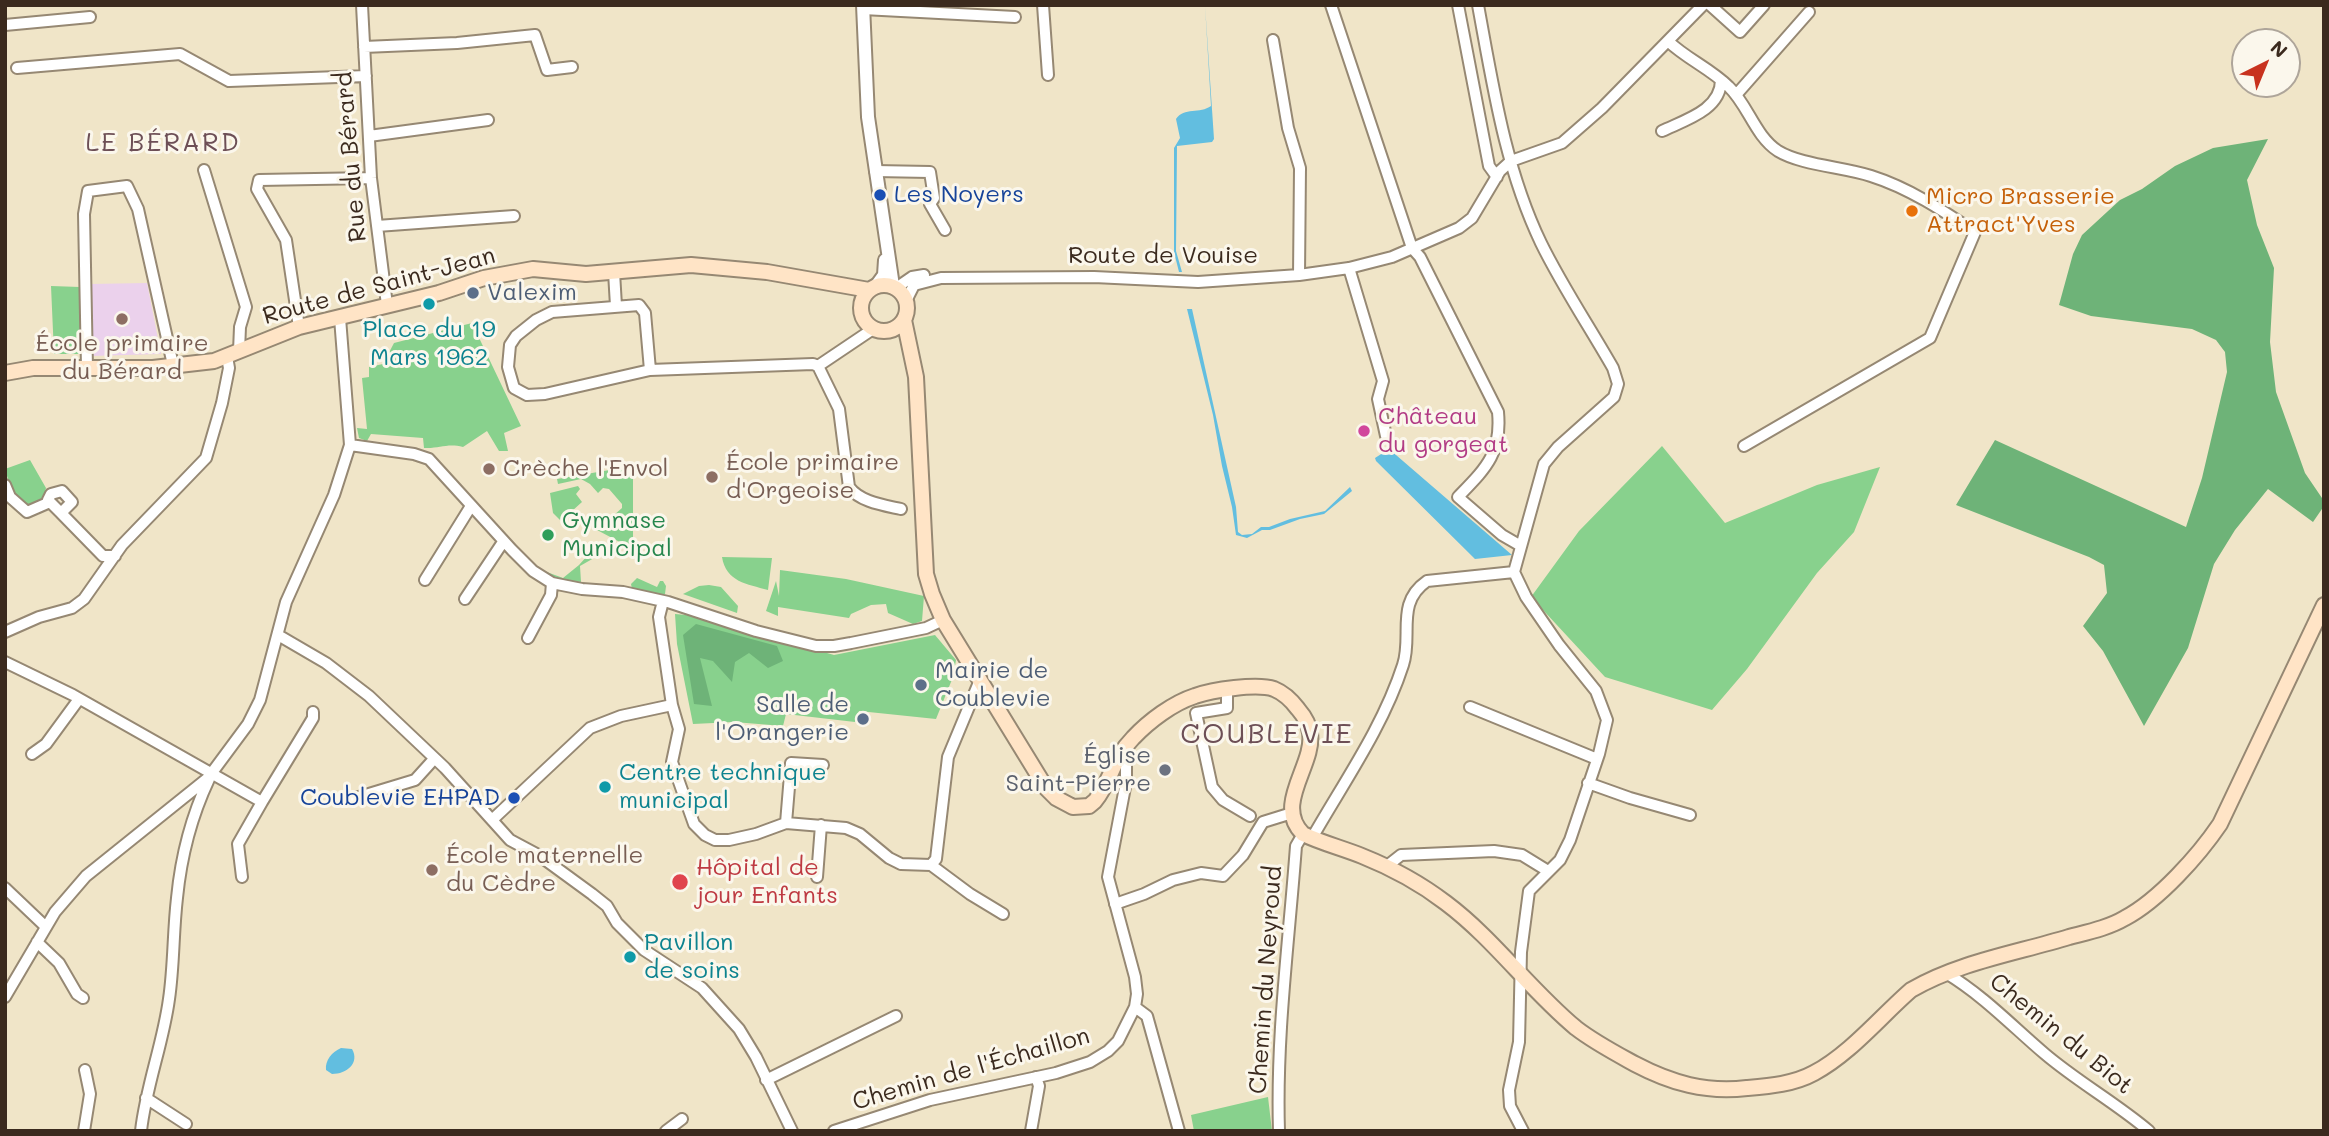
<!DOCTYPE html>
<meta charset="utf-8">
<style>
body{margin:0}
#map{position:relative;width:2329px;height:1136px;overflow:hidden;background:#f0e5c8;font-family:Mali,sans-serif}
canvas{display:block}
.frame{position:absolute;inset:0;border:7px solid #3b2a1e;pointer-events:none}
.north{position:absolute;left:2231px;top:28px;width:70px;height:70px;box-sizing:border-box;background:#fbf7ec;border:2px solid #aea59a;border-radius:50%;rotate:43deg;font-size:19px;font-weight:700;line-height:28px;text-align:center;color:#3b2a1e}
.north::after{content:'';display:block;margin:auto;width:24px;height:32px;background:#c8321e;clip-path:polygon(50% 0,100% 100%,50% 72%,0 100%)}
</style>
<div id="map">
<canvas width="2329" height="1136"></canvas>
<div class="frame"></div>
<div class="north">N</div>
</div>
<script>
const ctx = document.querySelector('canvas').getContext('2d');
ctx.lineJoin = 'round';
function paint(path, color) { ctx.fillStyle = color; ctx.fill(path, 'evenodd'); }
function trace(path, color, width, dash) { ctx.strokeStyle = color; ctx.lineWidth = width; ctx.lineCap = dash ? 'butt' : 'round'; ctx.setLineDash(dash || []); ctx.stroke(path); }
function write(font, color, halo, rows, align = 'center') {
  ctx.font = font + ' Mali,sans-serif'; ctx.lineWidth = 6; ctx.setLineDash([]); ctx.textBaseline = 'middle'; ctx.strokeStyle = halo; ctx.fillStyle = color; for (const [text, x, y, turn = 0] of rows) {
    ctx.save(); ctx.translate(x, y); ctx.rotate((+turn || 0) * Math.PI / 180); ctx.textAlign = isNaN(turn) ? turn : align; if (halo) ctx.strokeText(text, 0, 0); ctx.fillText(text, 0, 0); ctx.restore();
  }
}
paint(new Path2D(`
 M 147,283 L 161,354 L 91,356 L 90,284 Z`), '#ebd1ec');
paint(new Path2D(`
 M 51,286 L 80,287 L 82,354 L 54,354 Z
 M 472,323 L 521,426 L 504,433 L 508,451 L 499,451 L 487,431 L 463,447 C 447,443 439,449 424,448 L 423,438 L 371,434 L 367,441 L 359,438 L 357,428 L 367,429 L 362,378 L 369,377 L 369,367 L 383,364 L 394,343 Z
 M 1662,446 L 1725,523 L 1817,485 L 1880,467 L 1854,532 L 1817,573 L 1747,669 L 1712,710 L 1605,677 L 1531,597 L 1579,531 Z
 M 30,460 L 46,488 L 42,503 L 29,507 L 12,493 L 5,469 Z
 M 633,466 L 633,546 L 631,548 L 597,530 L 622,508 L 622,504 L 609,489 L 603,488 L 598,493 L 590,484 L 581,479 L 558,484 L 557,479 Z
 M 578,486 L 580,489 L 576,494 L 582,502 L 561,521 L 553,513 L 550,493 Z
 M 586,549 L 593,549 L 594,558 L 580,566 L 581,582 L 558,580 L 543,573 L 544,571 L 563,578 L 579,565 L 588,555 Z
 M 722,557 L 772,558 L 768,590 C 747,584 726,582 722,557 Z
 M 780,570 L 846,579 L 924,596 L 922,621 L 913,624 L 888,613 L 886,604 L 871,605 L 851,614 L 849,618 L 778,607 L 778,616 L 766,611 L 776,581 L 779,596 Z
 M 637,578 L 657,587 L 660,581 L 663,581 L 666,586 L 665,594 L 645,594 L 632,589 L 631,584 Z
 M 709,585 L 721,587 L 738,606 L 737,613 L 683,594 L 699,586 Z
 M 675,614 L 697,616 L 834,655 L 935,635 L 956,660 L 953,677 L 936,719 L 859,711 L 855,722 L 786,714 L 783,726 L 734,722 L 693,724 L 677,644 Z
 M 1268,1097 L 1272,1131 L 1194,1131 L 1191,1115 Z`), '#88d18d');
paint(new Path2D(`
 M 2268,139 L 2247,180 L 2257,225 L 2274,268 L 2270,342 L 2276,392 L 2305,473 L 2324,501 L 2324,506 L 2313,522 L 2268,489 L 2235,530 L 2214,564 L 2188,648 L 2144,726 L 2103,651 L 2083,626 L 2107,593 L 2104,565 L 2089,557 L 1956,505 L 1995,440 L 2186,527 L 2202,478 L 2227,372 L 2225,352 L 2216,340 L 2192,329 L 2091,316 L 2059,305 L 2073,254 L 2082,235 L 2120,200 L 2142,189 L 2175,166 L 2213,148 Z
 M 696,624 L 777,646 L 783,661 L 768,668 L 749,653 L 735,662 L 732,682 L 713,661 L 700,658 L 712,706 L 694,704 L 683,635 Z`), '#6eb378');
paint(new Path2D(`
 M 1205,5 L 1214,139 L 1212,142 L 1177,146 L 1176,251 L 1182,272 L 1179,272 L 1174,252 L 1174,148 L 1180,138 L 1176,119 C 1184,107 1200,114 1211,106 Z
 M 1187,309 L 1192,309 L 1236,507 L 1238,532 L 1242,535 L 1252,534 L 1261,527 L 1269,527 L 1290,519 L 1325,511 L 1350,487 L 1352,491 L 1324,514 L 1300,519 L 1270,530 L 1262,530 L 1247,538 L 1236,535 L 1232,507 L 1222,466 L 1213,415 Z
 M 1389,449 L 1396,455 L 1512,555 L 1475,559 L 1376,461 L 1375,458 Z
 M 341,1048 L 352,1049 C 360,1063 347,1074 332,1074 L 326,1070 C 325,1060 332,1052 341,1048 Z`), '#62bee0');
const minor = new Path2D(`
 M 362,5 L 371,178 L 387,305
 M 1043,5 L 1048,75
 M 1331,5 L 1412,248 L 1420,257 L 1498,412 C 1502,454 1485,469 1458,497 L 1502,535 L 1521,546
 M 1458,5 L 1489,166 L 1497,177
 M 1478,5 C 1493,86 1505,168 1541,243 C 1562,286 1589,326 1613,368 L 1618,384 L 1614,397 L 1558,447 L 1544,464 L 1514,572
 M 1710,5 L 1740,32 L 1764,5
 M 863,9 L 1015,17
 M 5,25 L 90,17
 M 1273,40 L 1288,128 L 1300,168 L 1299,275
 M 1669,42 C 1687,59 1711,69 1729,87 C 1748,105 1755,136 1778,151 C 1801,165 1843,167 1871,176 C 1909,188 1942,210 1975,232 L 1930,338 L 1744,446
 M 364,47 L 457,43 L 535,35 L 547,70 L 572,67
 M 17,68 L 180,54 L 229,81 L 366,76
 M 1736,95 L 1809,12
 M 1662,131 C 1685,120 1721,110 1721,80
 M 369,136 L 488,120
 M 204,170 L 246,307 L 240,327 L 239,351
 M 875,171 L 930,172 L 934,198 L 930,204 L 945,230
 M 377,226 L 514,216
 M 1349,268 L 1383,381 L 1378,399 L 1386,436
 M 614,272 L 616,306
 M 896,288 L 912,277 L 924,275
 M 906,301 L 914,285 L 941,278 L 1094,277 L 1198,282 L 1299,275 L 1349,268 L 1392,257 L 1459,228 L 1472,218 L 1500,171 L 1511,161 L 1562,143 L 1602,108 L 1703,5
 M 299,327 L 286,240 L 257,189 L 259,180 L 371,178
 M 818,366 L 873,329
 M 87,368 L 84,214 L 88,191 L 127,186 L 138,209 L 173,365
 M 650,370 L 645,313 L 639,305 L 552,312 L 536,320 L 516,336 L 510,345 L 508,367 L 514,388 L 527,395 L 545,394 L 650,370 L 813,364 L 818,366 L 839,409 L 849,487 C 860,502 883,505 901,509
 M 350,445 L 414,454 L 429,459 L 512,550 L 533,571 L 552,583 L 582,589 L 623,592 L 668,602 L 756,631 L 816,646 L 834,646 L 851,643 L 926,628 L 943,620
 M 5,485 L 10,497 L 27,512 L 50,502
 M 61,513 L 48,500 L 51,494 L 62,491 L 72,502 L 61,513 L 103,556 L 115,556
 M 1514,572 L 1526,597 L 1559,645 L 1596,691 L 1607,720 L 1599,754 L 1570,840 L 1560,860 L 1529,891 L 1521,952 L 1519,1042 L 1509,1090 L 1510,1106 L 1523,1131
 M 425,580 L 471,506
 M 465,599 L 503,542
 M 663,601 L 659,617 L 672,705 L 679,729 L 672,762 L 694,824 L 705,835 L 715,840 L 729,840 L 756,834 L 786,823 L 846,828 L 860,834 L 889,858 L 901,864 L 931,865 L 970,894 L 1003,914
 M 5,632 L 39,617 L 72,608 L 84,599 L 122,545 L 206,458 L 222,403 L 229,368 L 227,357
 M 278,635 L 326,663 L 369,696 L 445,768 L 510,840 L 540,856 L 592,894 L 607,906 L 617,923 L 644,950 L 702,988 L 739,1029 L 756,1057 L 792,1131
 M 528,638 L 551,595 L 552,583
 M 5,662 L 73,695 L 262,802 L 238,844 L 242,877
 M 1227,690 L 1227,708 L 1196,713 L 1212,787 L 1223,800 L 1250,816
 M 1470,707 L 1597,759
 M 1123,749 L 1126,766 L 1126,782 L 1108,877 L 1135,977 L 1137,994 L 1135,1007 L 1147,1016 L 1179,1131
 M 32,754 L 46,744 L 79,699
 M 1588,783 L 1630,798 L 1690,815
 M 349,800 L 415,780 L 434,759
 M 262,802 L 313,718 L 313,712
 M 492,820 L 590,728 L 621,716 L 672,705
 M 786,823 L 791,763 L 823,765
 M 1312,838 C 1344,782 1383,727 1403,665 C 1413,635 1395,603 1427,581 L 1514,572
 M 931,865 L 936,859 L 948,757 L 980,680
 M 1387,866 L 1401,855 L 1494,851 L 1522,855 L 1548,871
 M 817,877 L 821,825
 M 5,888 L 46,927
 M 1115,904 L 1144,894 L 1173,880 L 1201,873 L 1223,876 L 1243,855 L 1263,822 L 1292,813
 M 37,942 L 59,963 L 77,994 L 83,998
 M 1946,973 C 1984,996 2012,1026 2045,1054 C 2078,1082 2116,1103 2149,1131
 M 5,997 L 55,912 L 86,876 L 208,778 L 248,724 L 260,700 L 286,602 L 334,495 L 350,445 L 340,318
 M 766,1080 L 896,1016
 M 146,1098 L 186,1124
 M 84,1131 L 90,1094 L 85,1070
 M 141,1131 C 146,1086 163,1044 169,999 C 174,965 173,932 177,898 C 181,857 192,815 209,779
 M 666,1131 L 682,1119
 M 834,1131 L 930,1100 L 1056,1073 L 1090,1062 L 1108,1051 L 1118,1041 L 1135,1007
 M 1031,1131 L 1039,1086 L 1036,1077
 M 1279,1131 C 1276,1035 1289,941 1296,846 L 1303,834`);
const tertiary = new Path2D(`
 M 863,5 L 868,117 L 893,286
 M 876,286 L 884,275 L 885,260`);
const secondary = new Path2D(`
 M861 308a23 23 0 1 1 46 0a23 23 0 1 1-46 0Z
 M 904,320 L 916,377 L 926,574 L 932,594 L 943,620 L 1046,788 L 1056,798 L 1073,807 L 1089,806 L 1095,801 C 1111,781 1113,758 1133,738 C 1149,721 1173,703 1195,696 C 1212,690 1257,683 1274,689 C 1284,693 1292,701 1298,709 C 1304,716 1309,724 1310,733 C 1315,765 1273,804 1303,834 C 1322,843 1342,848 1362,856 C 1392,868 1420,883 1446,903 C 1494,939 1530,990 1576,1028 C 1594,1042 1615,1053 1635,1064 C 1671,1083 1706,1093 1747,1088 C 1770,1086 1794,1084 1814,1073 C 1850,1054 1881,1016 1911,990 C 1959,962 2017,953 2069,937 C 2088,932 2108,928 2125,918 C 2159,900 2199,855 2220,824 L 2324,605
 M 5,373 L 33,368 L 153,368 L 214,361 L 299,327 L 439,293 L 484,278 L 533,269 L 586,274 L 691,265 L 767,272 L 869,290`);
trace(minor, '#968873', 14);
trace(tertiary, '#968873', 16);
trace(secondary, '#968873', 18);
trace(minor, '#fff', 10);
trace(tertiary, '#fff', 12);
trace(secondary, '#ffe4c6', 14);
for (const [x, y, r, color] of [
 [880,195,7,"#1a4fb4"],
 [1912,211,7,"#e8710a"],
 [473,293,7,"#5c6f8a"],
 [429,304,7,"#0f9aa8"],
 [122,319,7,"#8d6e63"],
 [1364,431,7,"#d1479c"],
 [489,469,7,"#8d6e63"],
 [712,477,7,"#8d6e63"],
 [548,535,7,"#2e9e5b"],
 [921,685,7,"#5c6f8a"],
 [863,719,7,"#5c6f8a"],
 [1165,770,7,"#6b7280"],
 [605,787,7,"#0f9aa8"],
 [514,798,7,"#1a4fb4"],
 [432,870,7,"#8d6e63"],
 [680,882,9,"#e0444e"],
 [630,957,7,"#0f9aa8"]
]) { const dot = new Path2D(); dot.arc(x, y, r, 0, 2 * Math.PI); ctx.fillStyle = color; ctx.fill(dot); trace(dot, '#fbf7ec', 2.5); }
write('24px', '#3b2a1e', '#fbf7ec', [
 ["Rue du Bérard",351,157,-95],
 ["Route de Vouise",1163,256],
 ["Route de Saint-Jean",379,286,-15],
 ["Chemin du Neyroud",1266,980,-86],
 ["Chemin du Biot",2061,1034,39],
 ["Chemin de l'Échaillon",971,1069,-16]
]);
write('24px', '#164399', '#fbf7ec', [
 ["Les Noyers",894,195],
 ["Coublevie EHPAD",500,798,"right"]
], 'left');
write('24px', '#c56008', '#fbf7ec', [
 ["Micro Brasserie",1926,197],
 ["Attract'Yves",1926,225]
], 'left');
write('24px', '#4e5e75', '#fbf7ec', [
 ["Valexim",487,293],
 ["Mairie de",935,671],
 ["Coublevie",935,699],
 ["Salle de",849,705,"right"],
 ["l'Orangerie",849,733,"right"]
], 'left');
write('24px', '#0d838f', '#fbf7ec', [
 ["Place du 19",429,330,"center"],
 ["Mars 1962",429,358,"center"],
 ["Centre technique",619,773],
 ["municipal",619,801],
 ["Pavillon",644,943],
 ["de soins",644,971]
], 'left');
write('24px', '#785e54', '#fbf7ec', [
 ["École primaire",122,344,"center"],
 ["du Bérard",122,372,"center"],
 ["École primaire",726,463],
 ["d'Orgeoise",726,491],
 ["Crèche l'Envol",503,469],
 ["École maternelle",446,856],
 ["du Cèdre",446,884]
], 'left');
write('24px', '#b23c85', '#fbf7ec', [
 ["Château",1378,417],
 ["du gorgeat",1378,445]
], 'left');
write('24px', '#27864d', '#fbf7ec', [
 ["Gymnase",562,521],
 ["Municipal",562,549]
], 'left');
write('24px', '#5b616d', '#fbf7ec', [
 ["Église",1151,756],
 ["Saint-Pierre",1151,784]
], 'right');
write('24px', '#be3a42', '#fbf7ec', [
 ["Hôpital de",696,868],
 ["jour Enfants",696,896]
], 'left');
ctx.letterSpacing = '2px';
write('26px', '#6d4f56', '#fbf7ec', [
 ["LE BÉRARD",163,143]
]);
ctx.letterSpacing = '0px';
ctx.letterSpacing = '2px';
write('28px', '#6d4f56', '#fbf7ec', [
 ["COUBLEVIE",1267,734]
]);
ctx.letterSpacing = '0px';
</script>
